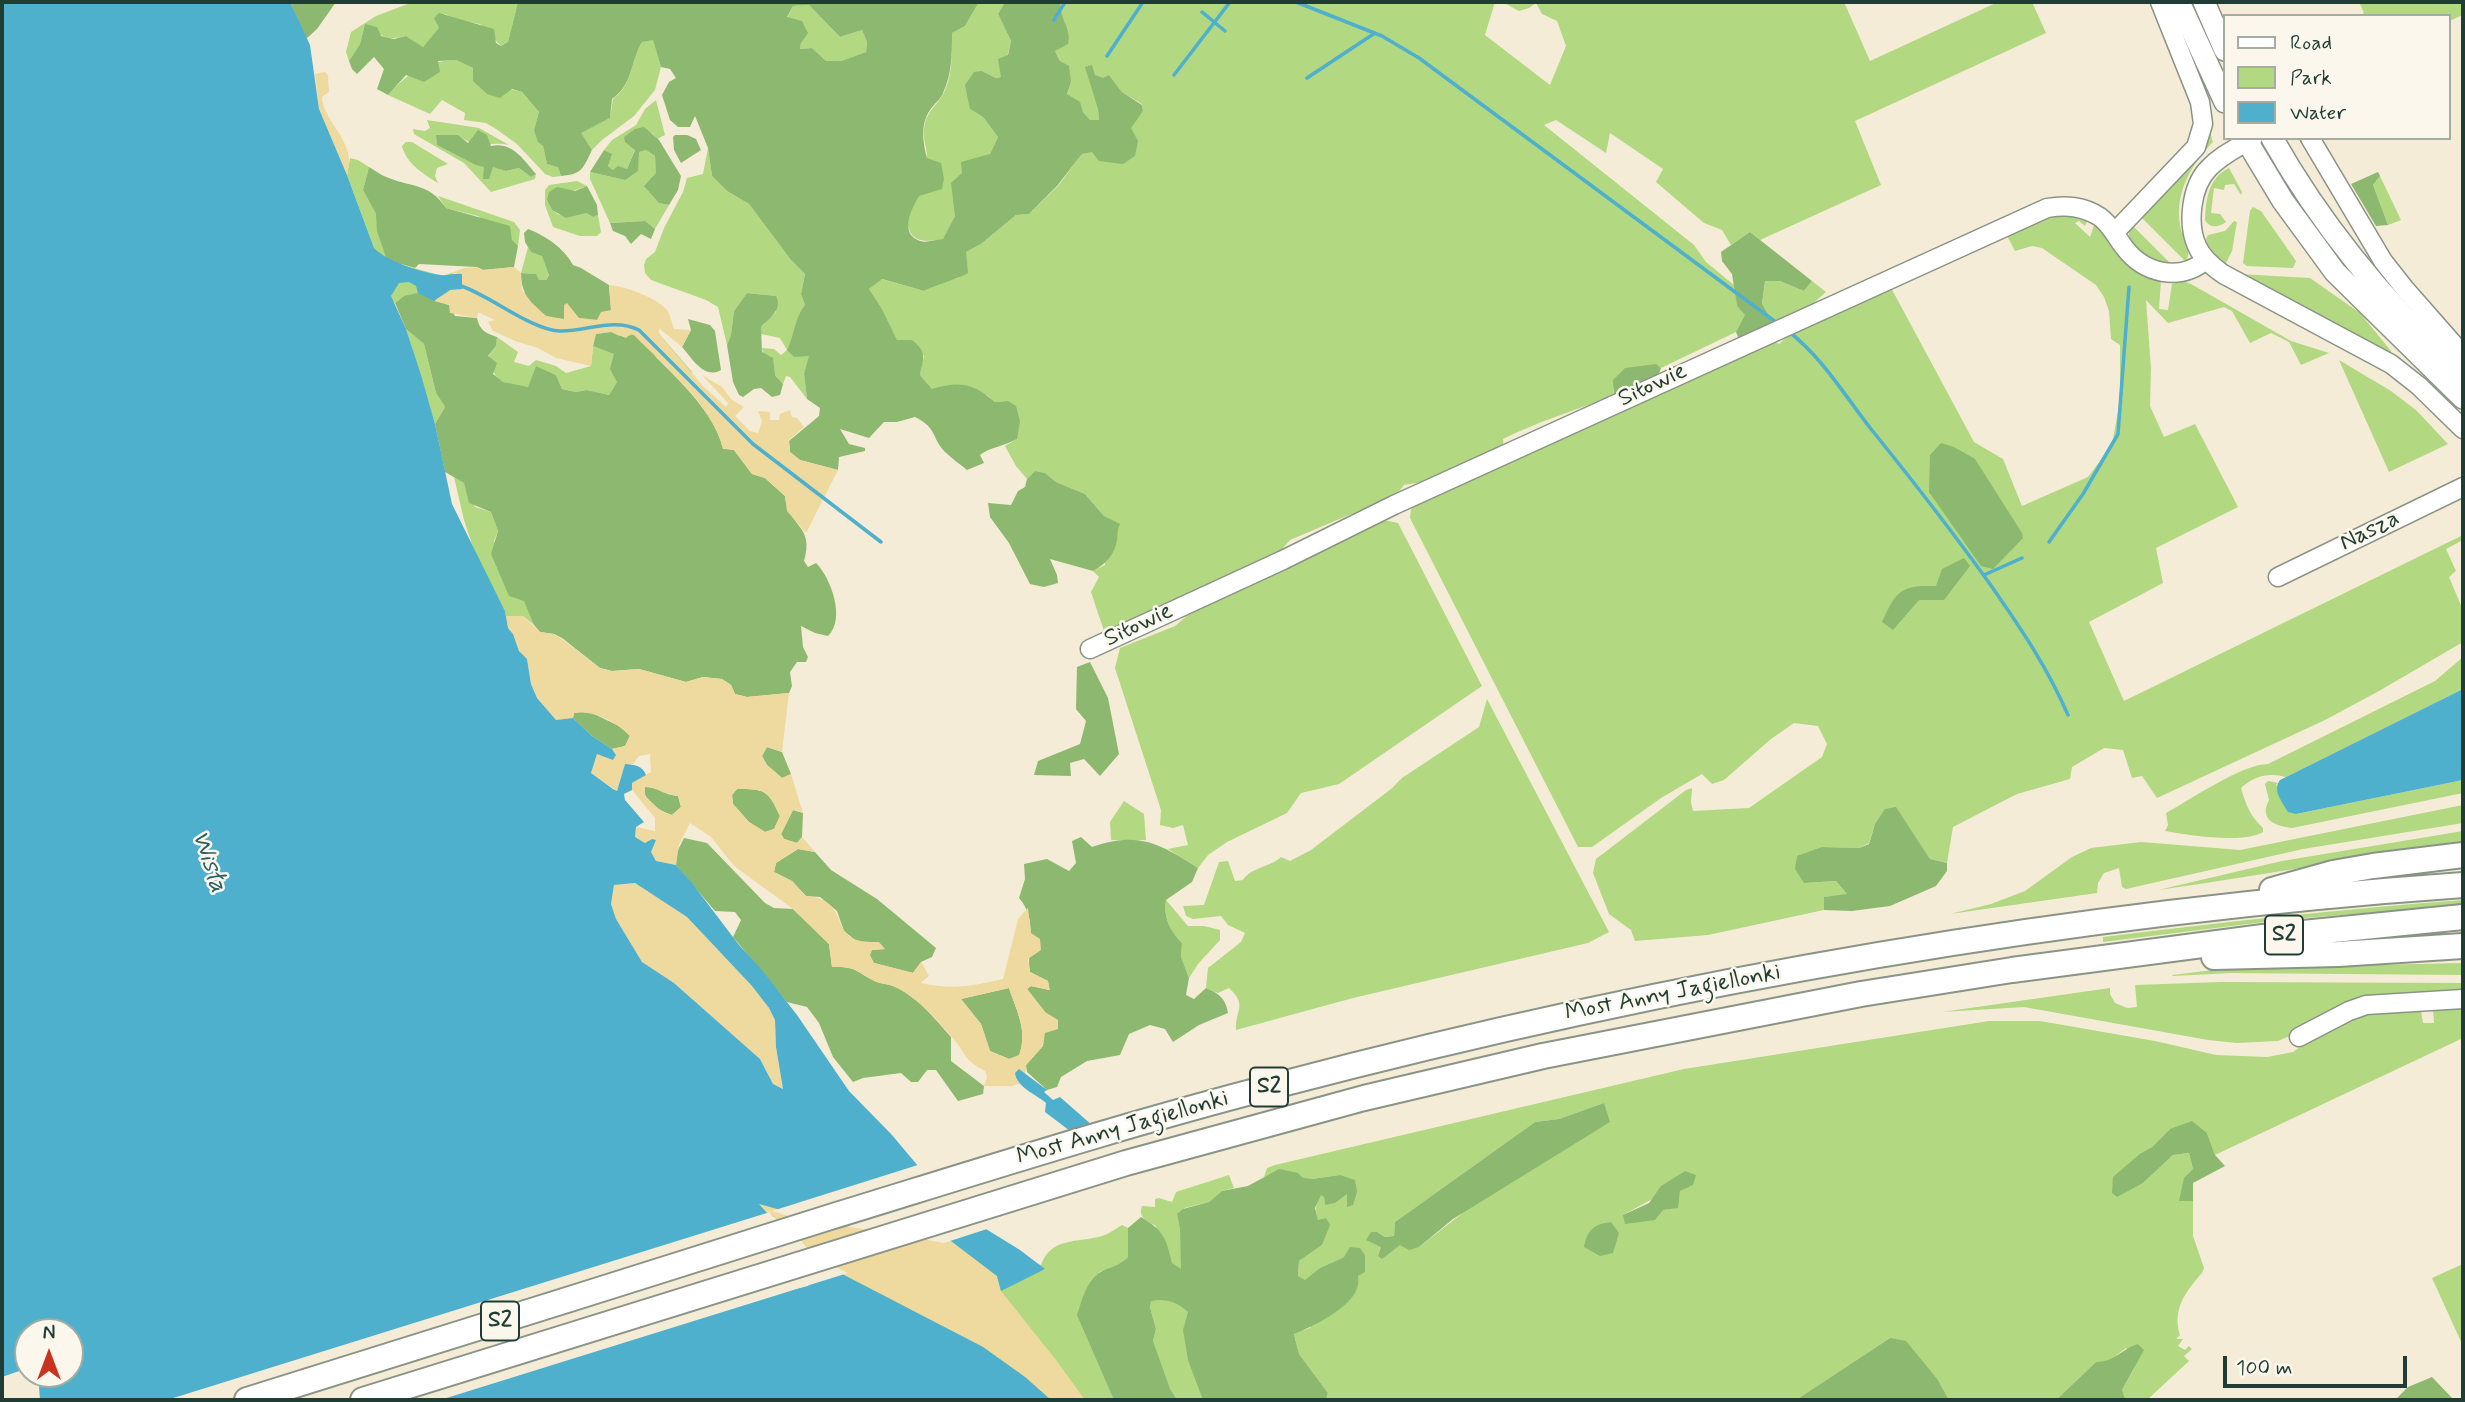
<!DOCTYPE html>
<meta charset="utf-8">
<style>
body{margin:0}
#map{position:relative;width:2465px;height:1402px;overflow:hidden;background:#f5ecd7;font-family:Mynerve,sans-serif}
canvas{display:block}
.frame{position:absolute;inset:0;border:4px solid #1f3d34;pointer-events:none}
.legend{position:absolute;left:2223px;top:14px;width:228px;height:126px;box-sizing:border-box;background:#fbf7ec;border:2px solid #a3ada2;margin:0;padding:9px 12px;list-style:none;font-size:21px;color:#1f3d34}
.legend li{display:flex;align-items:center;gap:14px;height:35px}
.legend b{width:35px;border:2px solid #a3ada2}
.north{position:absolute;left:14px;top:1318px;width:70px;height:70px;box-sizing:border-box;background:#fbf7ec;border:2px solid #a3ada2;border-radius:50%;rotate:0deg;font-size:19px;font-weight:700;line-height:28px;text-align:center;color:#1f3d34}
.north::after{content:'';display:block;margin:auto;width:24px;height:32px;background:#c8321e;clip-path:polygon(50% 0,100% 100%,50% 72%,0 100%)}
.scale{position:absolute;left:2223px;top:1356px;width:184px;height:32px;box-sizing:border-box;border:4px solid #1f3d34;border-top:0;padding-left:9px;font-size:21px;line-height:24px;white-space:nowrap;color:#1f3d34;-webkit-text-stroke:5px #fbf7ec;paint-order:stroke}
</style>
<div id="map">
<canvas width="2465" height="1402"></canvas>
<div class="frame"></div>
<ul class="legend">
<li><b style="height:9px;background:#fff"></b>Road</li>
<li><b style="height:19px;background:#b2d881"></b>Park</li>
<li><b style="height:19px;background:#4fb0ce"></b>Water</li>
</ul>
<div class="north">N</div>
<div class="scale">100 m</div>
</div>
<script>
const ctx = document.querySelector('canvas').getContext('2d');
ctx.lineJoin = 'round';
function paint(path, color) { ctx.fillStyle = color; ctx.fill(path, 'evenodd'); }
function trace(path, color, width, dash) { ctx.strokeStyle = color; ctx.lineWidth = width; ctx.lineCap = dash ? 'butt' : 'round'; ctx.setLineDash(dash || []); ctx.stroke(path); }
function write(font, color, halo, rows, align = 'center') {
  ctx.font = font + ' Mynerve,sans-serif'; ctx.lineWidth = 5; ctx.setLineDash([]); ctx.textBaseline = 'middle'; ctx.strokeStyle = halo; ctx.fillStyle = color; for (const [text, x, y, turn = 0] of rows) {
    ctx.save(); ctx.translate(x, y); ctx.rotate((+turn || 0) * Math.PI / 180); ctx.textAlign = isNaN(turn) ? turn : align; if (halo) ctx.strokeText(text, 0, 0); ctx.fillText(text, 0, 0); ctx.restore();
  }
}
paint(new Path2D(`
 M 413,2 L 518,2 L 508,42 L 501,46 L 480,24 L 458,20 L 445,14 L 437,25 L 440,28 L 423,47 L 406,36 C 388,41 379,36 365,24 L 360,44 L 349,61 L 346,52 L 351,32 L 376,16 Z
 M 979,2 L 1005,2 L 998,14 L 1011,41 L 1002,77 L 996,78 L 982,71 L 970,109 L 983,117 L 998,137 L 990,154 L 962,173 L 955,216 L 943,240 C 928,241 912,244 908,226 C 904,213 917,203 920,191 C 922,181 926,170 927,160 C 928,146 921,140 925,123 C 928,111 936,106 942,96 C 953,78 952,53 952,33 L 965,26 Z
 M 1060,2 L 1495,2 L 1485,35 L 1550,85 L 1566,46 L 1557,21 L 1542,14 L 1536,3 L 1529,8 L 1519,11 L 1506,4 L 1506,2 L 1844,2 L 1870,61 L 1998,2 L 2032,2 L 2046,33 L 1855,121 L 1881,185 L 1760,240 L 1750,232 L 1731,245 L 1722,230 L 1704,223 L 1656,182 L 1663,169 L 1610,133 L 1606,153 L 1556,120 L 1544,125 L 1694,245 L 1706,262 L 1734,285 L 1737,306 L 1746,315 L 1736,332 L 1661,368 L 1655,364 L 1613,389 L 1614,395 C 1577,410 1539,421 1503,439 L 1504,451 L 1435,480 L 1404,485 L 1396,495 L 1290,540 L 1276,556 L 1105,634 L 1091,592 L 1099,577 L 1093,571 L 1105,565 L 1104,516 L 1085,494 L 1056,482 L 1045,473 L 1035,471 L 1027,479 L 1016,466 L 1005,446 L 1017,439 L 1008,401 L 995,402 L 987,395 L 932,389 L 920,375 L 924,356 L 912,340 L 897,341 L 881,307 L 869,289 L 881,279 L 924,291 L 941,282 L 959,278 L 966,252 L 981,244 L 1016,215 L 1029,214 L 1058,186 L 1082,154 C 1106,149 1129,130 1143,111 L 1142,104 L 1122,92 L 1109,75 L 1103,79 L 1095,75 L 1099,120 L 1090,120 L 1067,94 L 1071,82 L 1055,51 L 1065,23 L 1060,12 Z
 M 2366,2 L 2463,2 L 2463,15 L 2449,21 L 2449,16 L 2359,16 L 2364,13 L 2360,4 Z
 M 809,5 L 840,37 L 862,30 L 867,42 L 866,52 L 841,61 L 826,61 L 812,48 L 800,49 L 801,43 L 787,18 L 793,6 Z
 M 653,39 L 661,67 L 655,90 L 634,116 L 602,140 L 592,150 L 580,133 L 610,118 L 613,99 C 633,85 630,62 642,42 Z
 M 456,60 L 473,68 L 473,81 L 522,92 L 539,112 L 534,130 L 543,146 L 547,164 L 558,166 L 561,176 L 553,177 L 545,174 L 517,144 L 496,129 L 486,123 L 464,120 L 465,113 L 442,100 L 430,114 L 388,95 C 409,72 425,61 456,60 Z
 M 656,100 L 665,135 L 657,139 L 652,133 L 635,149 L 627,169 L 613,170 L 608,166 L 611,154 L 604,150 L 612,140 L 636,125 L 645,109 Z
 M 427,120 L 479,128 L 509,145 C 488,141 476,150 458,135 L 436,135 L 437,144 L 484,167 L 484,179 L 493,166 L 506,171 L 519,168 L 531,177 L 536,174 L 535,179 L 491,192 L 464,163 L 414,134 L 413,129 L 425,131 L 430,128 Z
 M 2209,130 L 2213,142 C 2191,165 2175,192 2180,225 C 2182,239 2193,249 2186,262 L 2141,217 Z
 M 406,142 L 412,142 L 448,164 L 437,168 L 435,176 L 438,183 C 423,174 406,163 402,146 Z
 M 708,148 L 712,176 L 727,191 L 749,204 L 791,260 L 805,274 L 801,294 L 805,305 L 788,350 L 810,356 L 804,374 L 807,399 L 790,377 L 786,376 L 783,384 C 774,374 764,361 762,348 L 774,349 L 781,355 L 787,350 L 780,338 L 761,334 L 761,327 L 776,312 L 776,296 L 747,293 L 734,311 L 731,335 L 727,345 L 718,307 L 706,300 L 651,280 L 645,273 L 644,265 L 646,259 L 655,252 L 664,228 L 683,192 L 687,178 L 703,174 Z
 M 646,150 L 655,156 L 659,203 L 669,205 L 655,229 L 644,221 L 610,223 L 590,179 L 590,172 L 625,180 L 639,152 Z
 M 350,158 L 358,160 L 369,167 L 363,190 L 376,214 L 395,263 L 443,276 L 451,273 L 654,328 L 693,373 L 658,357 L 515,328 L 441,296 L 404,296 L 395,303 L 383,296 L 374,248 L 347,175 Z
 M 2229,168 L 2242,192 L 2241,195 L 2234,184 L 2225,185 L 2224,190 L 2214,188 L 2211,213 L 2220,214 L 2226,222 C 2219,227 2210,229 2205,220 C 2206,200 2208,178 2229,168 Z
 M 2380,176 L 2401,220 L 2388,225 L 2373,185 Z
 M 577,181 L 587,186 L 547,200 L 552,210 L 559,215 L 586,213 L 593,217 L 598,215 L 601,232 L 597,236 L 580,236 L 553,227 L 545,205 L 545,190 L 549,185 Z
 M 438,196 L 514,222 L 520,230 L 518,246 L 478,216 L 446,208 Z
 M 2253,207 L 2261,211 L 2296,261 L 2293,268 L 2247,266 L 2243,263 L 2250,211 Z
 M 2066,212 L 2088,219 L 2085,226 L 2079,221 L 2075,223 L 2090,237 L 2095,223 L 2161,280 L 2159,309 L 2168,310 L 2172,284 L 2183,281 L 2191,284 L 2291,341 L 2329,353 L 2301,365 L 2289,342 L 2271,333 L 2250,343 L 2232,311 L 2224,307 L 2168,323 L 2146,300 L 2151,369 L 2150,406 L 2164,437 L 2195,424 L 2238,507 L 2156,548 L 2163,583 L 2089,622 L 2124,701 L 2463,535 L 2463,540 L 2446,549 L 2456,571 L 2449,577 L 2463,610 L 2463,642 L 2379,691 L 2325,720 L 2157,798 L 2142,776 L 2132,778 L 2123,750 L 2104,748 L 2072,767 L 2070,779 L 2017,794 L 1953,827 L 1947,863 L 1930,859 L 1896,808 L 1875,824 L 1869,843 L 1859,848 L 1822,847 L 1804,883 L 1836,881 L 1848,895 L 1824,897 L 1824,910 L 1708,935 L 1635,941 L 1631,930 L 1609,914 L 1593,873 L 1596,859 L 1686,790 L 1692,788 L 1691,802 L 1693,811 L 1749,808 L 1822,757 L 1827,744 L 1818,726 L 1794,723 L 1771,739 L 1724,780 L 1712,784 L 1702,774 L 1661,798 L 1592,847 L 1578,847 L 1410,518 L 1411,509 L 1417,504 L 1565,438 L 1771,340 L 1779,344 L 1789,335 L 1889,284 L 1974,442 L 2003,459 L 2022,506 L 2088,477 L 2112,445 L 2120,400 L 2120,345 L 2111,339 L 2109,311 L 2104,297 L 2096,285 L 2042,248 L 2032,246 L 2015,251 L 2005,232 L 2046,215 Z
 M 2234,221 L 2237,222 L 2232,251 L 2225,265 L 2208,247 L 2206,239 L 2208,235 L 2225,231 Z
 M 2131,224 L 2172,265 C 2152,266 2120,246 2131,224 Z
 M 528,247 L 531,252 L 542,255 L 549,274 L 546,280 L 539,280 L 535,274 L 521,273 Z
 M 2239,274 L 2310,278 L 2360,313 L 2391,351 L 2391,355 Z
 M 1765,281 L 1780,281 L 1804,291 L 1812,281 L 1826,292 L 1800,315 L 1774,325 L 1762,305 Z
 M 406,329 L 424,344 L 436,393 L 445,407 L 435,424 Z
 M 497,337 L 518,352 L 514,362 L 529,366 L 536,360 L 556,366 L 566,373 L 591,366 L 593,346 L 615,354 L 617,382 L 609,395 L 587,390 L 576,392 L 562,389 L 556,375 L 536,366 L 528,388 C 502,382 496,385 488,357 L 496,346 Z
 M 2339,360 L 2391,391 L 2416,410 L 2448,444 L 2389,472 Z
 M 454,477 L 464,483 L 475,507 L 491,512 L 498,531 L 494,541 L 531,603 L 534,625 L 523,616 L 573,718 L 506,616 L 505,611 L 474,550 L 464,520 Z
 M 1379,519 L 1398,523 L 1482,686 L 1339,784 L 1301,793 L 1287,813 L 1227,842 L 1208,855 L 1198,868 L 1168,849 L 1188,845 L 1183,825 L 1173,828 L 1160,825 L 1161,810 L 1115,668 L 1120,648 L 1175,626 L 1195,609 Z
 M 2463,657 L 2463,689 L 2286,777 C 2270,772 2253,776 2241,788 C 2246,805 2250,816 2263,828 L 2263,832 C 2244,844 2187,835 2165,831 L 2168,825 L 2166,813 C 2190,800 2242,764 2268,764 L 2435,681 Z
 M 1487,699 L 1609,932 L 1588,943 L 1353,998 L 1236,1030 C 1235,1009 1248,1006 1229,988 L 1218,993 L 1206,988 L 1208,968 L 1241,942 L 1245,933 L 1228,925 L 1221,916 L 1193,919 L 1186,916 L 1183,906 L 1204,905 L 1219,862 L 1228,861 L 1235,881 L 1243,880 C 1251,867 1271,867 1281,857 L 1290,861 L 1311,850 L 1391,789 L 1402,778 L 1479,727 Z
 M 2463,780 L 2463,793 L 2292,828 C 2274,826 2259,819 2269,800 L 2265,784 L 2268,781 L 2278,783 L 2276,785 L 2296,814 Z
 M 1124,801 L 1144,814 L 1146,840 L 1111,840 L 1110,822 Z
 M 2463,805 L 2463,823 L 2303,849 L 2126,889 L 2122,887 L 2119,868 L 2104,873 L 2098,883 L 2097,893 L 1950,914 L 1991,904 L 2025,891 L 2072,857 L 2091,848 L 2141,842 L 2240,850 Z
 M 2463,831 L 2463,845 C 2361,856 2260,876 2158,890 L 2282,861 Z
 M 1166,900 L 1188,926 L 1204,926 L 1220,930 L 1220,940 L 1198,964 L 1189,978 L 1181,957 L 1182,943 C 1170,931 1163,917 1166,900 Z
 M 2463,900 L 2463,905 L 2280,920 L 2103,942 L 2103,937 C 2223,922 2343,909 2463,900 Z
 M 2463,963 L 2463,975 L 2231,973 L 2173,976 L 2172,975 L 2230,968 Z
 M 2221,982 L 2463,983 L 2463,993 L 2380,997 L 2278,1041 L 2237,1043 L 2208,1040 L 2024,1007 L 1942,1012 L 2110,988 L 2110,994 L 2115,1003 L 2127,1008 L 2137,1007 L 2135,985 Z
 M 2463,1005 L 2463,1038 L 2215,1155 L 2207,1133 L 2170,1129 L 2152,1147 L 2141,1153 L 2143,1183 L 2173,1155 L 2189,1153 L 2193,1169 L 2180,1201 L 2193,1201 L 2193,1236 L 2204,1268 L 2202,1273 C 2185,1292 2172,1310 2180,1335 L 2176,1339 L 2183,1339 L 2178,1346 L 2185,1350 L 2189,1346 L 2192,1349 L 2184,1356 L 2189,1361 L 2147,1400 L 2125,1398 L 2122,1390 L 2135,1367 L 2126,1348 L 2108,1362 L 2096,1362 L 2056,1400 L 1949,1400 L 1938,1380 L 1890,1338 L 1796,1400 L 1326,1400 L 1328,1393 L 1299,1354 L 1294,1333 L 1310,1328 L 1344,1257 L 1320,1268 L 1305,1281 L 1298,1276 L 1299,1261 L 1322,1245 L 1326,1218 L 1318,1221 C 1315,1209 1315,1205 1321,1194 L 1324,1196 L 1325,1205 L 1347,1193 L 1353,1206 L 1340,1175 L 1312,1179 L 1263,1180 L 1267,1168 L 1275,1165 L 1684,1069 L 1989,1021 L 2040,1021 L 2155,1041 L 2216,1055 L 2267,1057 L 2293,1052 L 2320,1033 L 2357,1015 L 2418,1008 L 2421,1011 L 2423,1023 L 2434,1023 L 2433,1010 ZM 1604,1103 L 1419,1247 L 1400,1245 L 1378,1256 L 1381,1247 L 1377,1232 L 1385,1237 L 1394,1236 L 1395,1222 L 1535,1122 L 1559,1119 ZM 1696,1175 L 1680,1191 L 1677,1208 L 1623,1215 Z
 M 701,1161 L 1041,1265 C 1051,1237 1077,1243 1102,1236 C 1109,1234 1115,1229 1122,1225 L 1128,1228 L 1128,1257 L 1118,1266 L 1099,1272 L 1102,1369 L 1114,1400 L 1027,1400 L 817,1261 L 790,1226 L 768,1214 L 618,1190 Z
 M 1229,1175 L 1234,1188 L 1222,1191 L 1209,1202 L 1184,1208 L 1220,1400 L 1177,1400 L 1164,1383 L 1153,1341 L 1156,1329 L 1150,1307 L 1156,1226 C 1146,1220 1138,1218 1142,1206 L 1155,1207 L 1155,1199 L 1159,1198 L 1172,1202 L 1176,1192 Z
 M 2463,1264 L 2463,1346 L 2432,1278 Z`), '#b2d881');
paint(new Path2D(`
 M 290,2 L 336,2 L 317,29 L 306,39 Z
 M 518,2 L 979,2 L 965,26 L 952,33 C 952,54 952,74 943,93 C 941,99 934,104 930,110 C 920,125 923,142 927,158 L 941,163 L 944,179 L 942,189 L 919,196 C 912,208 898,233 920,241 C 926,243 936,240 943,239 L 955,216 L 951,183 L 962,173 L 961,162 L 990,154 L 998,137 L 983,117 L 970,109 L 965,85 L 974,72 L 982,71 L 996,78 L 1001,77 L 998,59 L 1008,55 L 1011,41 L 998,14 L 1005,2 L 1060,2 C 1059,17 1072,29 1068,44 L 1055,51 L 1060,61 L 1069,66 L 1071,82 L 1067,94 L 1080,102 L 1083,112 L 1090,120 L 1099,120 L 1098,109 L 1085,67 L 1092,65 L 1095,75 L 1103,78 L 1109,75 L 1122,92 L 1142,105 L 1143,111 L 1131,128 L 1138,141 L 1135,156 L 1123,164 L 1099,161 L 1092,152 L 1082,154 L 1057,186 L 1029,214 L 1016,215 L 981,244 L 966,252 L 968,273 C 954,281 939,283 924,291 L 882,279 L 869,289 L 881,307 L 897,340 L 912,340 C 927,352 924,357 920,375 L 932,389 C 959,381 973,383 995,402 L 1008,401 L 1016,406 L 1020,421 L 1017,439 C 1005,446 990,447 980,455 L 984,463 L 967,470 C 960,464 951,458 944,451 C 931,436 937,428 915,417 L 897,422 L 884,422 L 869,438 L 840,429 L 849,444 L 865,448 L 865,451 L 839,457 L 838,470 L 800,460 L 790,452 L 789,441 L 819,416 L 820,408 L 807,399 L 804,374 L 809,356 L 794,357 L 787,350 C 795,334 794,319 805,305 L 801,294 L 805,274 L 791,260 L 749,204 L 727,191 L 712,176 L 708,148 L 695,116 L 690,127 L 678,127 L 670,120 L 662,95 L 669,82 L 676,78 L 670,69 L 661,67 L 653,40 L 642,42 C 630,62 633,85 612,99 L 610,118 L 581,133 L 592,150 C 583,168 583,174 561,176 L 558,167 L 547,164 L 543,146 L 538,142 L 534,130 L 539,112 L 522,92 L 512,89 L 500,98 L 487,94 L 473,81 L 473,68 L 456,60 L 438,61 L 440,72 L 424,82 L 406,75 L 388,95 L 377,89 L 384,69 L 374,57 L 357,74 L 352,69 L 349,61 L 360,44 L 365,24 L 377,27 L 381,36 L 394,39 L 406,36 L 423,47 L 439,28 L 434,18 L 439,13 L 494,29 L 496,43 L 501,46 L 508,42 ZM 809,5 L 840,37 L 862,30 L 867,42 L 866,52 L 841,61 L 826,61 L 812,48 L 800,49 L 801,43 L 808,33 L 802,21 L 787,17 L 793,6 Z
 M 644,127 L 659,140 L 681,176 L 678,190 L 669,205 L 659,203 L 644,186 L 656,173 L 655,156 L 646,150 L 639,152 L 638,171 L 625,180 L 590,172 L 604,150 L 612,154 L 608,166 L 613,170 L 618,166 L 627,169 L 635,150 L 625,142 L 624,137 L 635,129 Z
 M 478,130 L 487,135 L 491,146 C 512,141 523,159 536,174 L 531,177 L 519,168 L 506,171 L 493,167 L 489,179 L 483,179 L 484,167 L 476,165 L 437,145 L 436,135 L 458,135 L 468,143 Z
 M 675,135 L 687,135 L 696,139 L 701,150 L 681,163 L 674,150 L 673,137 Z
 M 369,167 C 376,171 382,176 389,178 C 414,188 429,183 446,208 L 510,226 L 512,240 L 518,246 L 514,267 L 483,270 L 477,267 L 419,264 L 415,268 L 387,260 L 377,231 L 376,214 L 363,190 Z
 M 2378,172 L 2380,176 L 2373,185 L 2388,225 L 2376,226 L 2351,184 Z
 M 587,186 L 597,205 L 598,215 L 593,217 L 586,213 L 566,218 L 552,210 L 547,200 L 549,192 L 557,187 L 575,191 Z
 M 645,221 L 655,229 L 651,239 L 641,234 L 631,244 L 625,236 L 613,231 L 610,223 Z
 M 528,229 C 546,236 564,248 573,265 L 581,268 L 609,285 L 611,310 L 598,320 L 579,318 L 564,305 L 564,319 C 559,318 551,318 547,316 C 531,309 520,289 521,273 L 536,274 L 539,280 L 546,280 L 549,275 L 542,256 L 531,252 L 525,242 L 524,233 Z
 M 1750,232 L 1812,281 L 1804,291 L 1780,281 L 1765,281 L 1762,304 L 1774,325 L 1739,339 L 1736,332 L 1745,315 L 1737,306 L 1732,274 L 1722,261 L 1721,252 Z
 M 418,293 L 449,305 L 455,316 L 477,318 C 480,331 486,333 497,337 L 496,346 L 488,356 L 497,363 L 493,374 L 503,382 L 528,387 L 536,366 L 556,375 L 562,389 L 576,392 L 587,390 L 609,395 L 617,382 L 610,369 L 614,354 L 593,346 L 596,334 L 611,332 L 619,336 L 634,335 C 663,366 713,406 723,448 L 734,450 L 752,474 L 765,478 L 785,496 C 788,527 815,525 804,561 L 808,567 L 816,563 C 831,578 846,619 828,636 L 815,633 L 801,626 L 803,647 L 808,657 L 806,662 L 797,662 L 790,672 L 792,686 L 789,693 L 747,697 L 735,694 L 731,685 L 722,679 L 703,677 L 686,682 L 639,669 L 612,671 L 600,668 L 562,638 L 554,634 L 540,632 L 534,625 L 524,601 L 509,596 L 491,554 L 498,531 L 491,512 L 469,503 L 464,483 L 445,472 L 435,424 L 445,407 L 436,393 L 424,344 L 406,329 L 395,303 L 404,296 Z
 M 747,293 L 776,296 C 783,309 770,318 761,327 L 762,352 L 773,358 L 775,375 L 783,384 L 780,395 L 772,397 L 761,388 L 754,389 L 743,397 L 739,395 L 733,382 L 727,345 L 731,335 L 734,311 Z
 M 688,319 L 710,325 L 715,331 L 721,370 C 704,380 692,358 682,347 L 691,330 Z
 M 1656,364 L 1661,368 L 1658,376 L 1614,395 L 1613,380 L 1625,368 Z
 M 1941,443 L 1954,447 L 1975,459 L 2022,533 L 2023,538 L 1993,569 L 1981,566 L 1929,492 L 1930,455 Z
 M 1035,471 L 1045,473 L 1056,482 L 1085,494 L 1104,516 L 1120,524 C 1117,530 1118,533 1117,540 C 1115,554 1105,565 1093,571 L 1050,559 L 1057,575 L 1058,583 L 1044,587 L 1030,584 L 1009,543 L 990,517 L 988,503 L 1011,505 L 1018,491 L 1025,487 L 1027,479 Z
 M 1964,558 L 1970,566 L 1944,600 L 1919,600 L 1893,630 L 1882,622 C 1896,591 1900,585 1936,586 L 1942,569 Z
 M 1090,662 L 1108,698 L 1119,754 L 1100,776 L 1084,759 L 1070,763 L 1071,776 L 1034,775 L 1038,761 L 1080,744 L 1086,721 L 1076,709 L 1077,667 Z
 M 588,711 L 621,727 L 630,736 L 625,746 L 612,749 L 592,736 L 573,718 L 574,713 Z
 M 767,747 L 782,752 L 791,774 L 782,778 L 767,765 L 762,756 Z
 M 645,787 C 658,787 664,795 678,796 L 681,807 L 672,815 C 659,811 646,802 643,789 Z
 M 737,789 C 765,789 768,790 780,816 L 774,829 L 765,832 L 749,822 L 733,804 L 732,795 Z
 M 1896,807 L 1930,859 L 1947,863 L 1947,871 L 1936,886 L 1890,906 L 1852,911 L 1824,910 L 1824,897 L 1847,894 L 1836,881 L 1804,883 L 1795,869 L 1797,856 L 1822,847 L 1859,848 L 1869,844 L 1875,824 L 1885,809 Z
 M 793,810 L 803,813 L 802,837 L 797,843 L 784,839 L 781,834 Z
 M 1081,837 L 1092,847 C 1138,831 1159,843 1198,868 L 1192,882 L 1166,900 C 1163,917 1170,931 1182,943 L 1181,957 L 1189,978 L 1186,995 L 1194,999 L 1206,988 C 1219,993 1226,999 1228,1013 L 1199,1025 L 1173,1042 L 1165,1029 L 1150,1025 L 1129,1034 L 1120,1055 L 1087,1061 L 1061,1077 L 1057,1087 L 1047,1090 L 1027,1072 L 1026,1065 L 1043,1046 L 1045,1012 L 1027,989 L 1031,986 L 1049,990 L 1048,981 L 1030,972 C 1026,945 1039,921 1019,898 L 1025,879 L 1024,864 L 1047,859 L 1069,871 L 1076,863 L 1072,841 Z
 M 684,838 L 707,843 L 765,903 L 774,908 L 793,909 L 829,944 L 832,967 C 859,966 856,973 877,982 C 882,984 888,984 893,986 C 917,996 935,1019 951,1037 L 951,1061 L 984,1086 L 983,1094 L 958,1101 L 936,1070 L 927,1070 L 918,1082 L 911,1082 L 901,1073 L 863,1078 L 853,1082 L 833,1057 L 819,1023 L 807,1007 L 787,1002 L 733,937 L 741,920 L 735,912 L 715,911 L 676,865 L 677,852 Z
 M 798,849 L 815,852 L 831,870 L 877,899 L 936,948 L 932,957 L 921,962 L 913,973 L 874,963 L 869,955 L 872,950 L 885,949 L 855,940 L 844,931 L 837,911 L 820,897 L 806,896 L 792,881 L 774,872 L 776,863 Z
 M 1009,988 C 1017,1012 1028,1031 1019,1056 L 1009,1059 L 990,1051 L 981,1024 L 961,999 Z
 M 1604,1103 L 1610,1122 L 1453,1219 L 1419,1247 L 1409,1250 L 1400,1245 L 1382,1259 L 1378,1256 L 1381,1247 L 1366,1240 L 1371,1232 L 1377,1232 L 1385,1237 L 1394,1236 L 1395,1222 L 1535,1122 L 1559,1119 Z
 M 2192,1121 L 2207,1133 L 2215,1155 L 2225,1166 L 2193,1183 L 2193,1201 L 2179,1201 L 2184,1178 L 2193,1169 L 2189,1153 L 2173,1155 L 2143,1183 L 2117,1197 L 2112,1193 L 2113,1177 L 2141,1153 L 2152,1147 L 2170,1129 Z
 M 1279,1169 L 1298,1173 L 1303,1178 L 1312,1179 L 1340,1175 L 1355,1180 L 1357,1192 L 1353,1205 L 1347,1207 L 1347,1194 L 1335,1203 L 1325,1205 L 1324,1197 L 1321,1195 L 1315,1208 L 1318,1220 L 1326,1218 L 1330,1225 L 1322,1245 L 1299,1261 L 1298,1276 L 1305,1280 L 1320,1268 L 1344,1257 L 1350,1247 L 1360,1248 L 1365,1255 L 1365,1272 L 1358,1276 C 1358,1280 1359,1284 1357,1288 C 1351,1308 1312,1327 1294,1334 L 1299,1354 L 1328,1393 L 1326,1400 L 1203,1400 L 1188,1360 L 1183,1330 L 1188,1312 C 1177,1302 1166,1298 1151,1301 L 1150,1307 L 1156,1329 L 1153,1341 L 1170,1389 L 1177,1400 L 1114,1400 L 1077,1315 C 1082,1301 1085,1284 1098,1274 C 1108,1266 1116,1269 1128,1257 L 1128,1228 L 1141,1217 C 1164,1231 1166,1238 1172,1263 L 1181,1269 L 1180,1228 L 1177,1214 L 1183,1209 L 1209,1202 L 1222,1191 L 1248,1186 Z
 M 1685,1171 L 1696,1175 L 1693,1185 L 1680,1191 L 1678,1208 L 1663,1210 L 1655,1220 L 1625,1224 L 1623,1215 L 1649,1203 L 1661,1186 Z
 M 1611,1222 L 1619,1233 L 1613,1253 L 1600,1256 L 1584,1247 C 1587,1230 1594,1224 1611,1222 Z
 M 1890,1338 L 1906,1341 L 1938,1380 L 1949,1400 L 1796,1400 Z
 M 2138,1344 L 2144,1350 L 2122,1390 L 2125,1398 L 2131,1400 L 2056,1400 L 2096,1362 C 2115,1362 2121,1349 2138,1344 Z
 M 2432,1377 L 2454,1400 L 2395,1400 L 2408,1387 Z`), '#8db86f');
paint(new Path2D(`
 M 325,72 L 328,75 L 329,92 L 322,97 C 323,118 347,136 349,158 C 350,163 348,170 347,175 L 319,109 L 315,74 Z
 M 477,267 L 483,270 L 514,267 L 521,273 L 522,290 L 532,303 L 546,316 L 564,319 L 564,305 L 567,303 L 579,318 L 597,320 L 601,312 L 611,310 L 609,285 C 624,286 655,297 665,308 C 670,312 672,323 674,329 L 691,330 L 682,347 L 660,329 L 658,333 L 703,386 L 726,407 L 728,403 L 702,375 L 722,387 L 732,400 L 744,407 L 735,416 L 750,431 L 758,433 L 762,421 L 758,411 L 770,412 L 770,420 L 779,420 L 780,414 L 790,410 L 792,417 L 797,418 L 804,427 L 789,440 L 790,452 L 800,460 L 838,470 L 806,533 L 787,511 L 785,496 L 765,478 L 752,474 L 734,450 L 723,449 C 713,406 664,365 634,335 L 631,334 L 626,338 L 611,332 L 596,334 L 593,346 L 591,366 L 556,358 L 538,348 L 515,341 L 493,331 L 488,322 L 495,320 L 478,312 L 477,318 L 450,313 L 449,305 L 434,301 L 450,290 L 462,274 L 451,273 L 464,268 Z
 M 506,616 L 523,616 L 540,632 L 554,634 L 562,639 L 600,668 L 612,671 L 639,669 L 686,682 L 703,677 L 722,679 L 731,685 L 735,694 L 747,697 L 789,693 L 782,752 L 767,747 L 762,756 L 767,765 L 782,778 L 791,774 L 803,813 L 793,810 L 781,834 L 784,839 L 797,843 L 802,837 L 815,852 L 798,849 L 776,863 L 774,872 L 792,881 L 806,896 C 847,899 832,932 857,940 C 863,942 872,942 879,942 L 885,949 L 872,950 L 870,955 L 874,963 L 913,973 L 921,962 L 929,976 L 921,983 C 952,990 973,986 1003,979 L 1018,919 L 1028,908 L 1031,933 L 1040,939 L 1041,950 L 1028,959 L 1030,972 L 1048,981 L 1050,990 L 1031,986 L 1027,989 L 1045,1012 L 1058,1020 L 1058,1029 L 1045,1033 L 1043,1046 L 1026,1065 L 1025,1082 L 1012,1086 L 984,1086 L 987,1077 L 985,1071 C 962,1059 967,1054 952,1037 C 936,1019 916,995 893,986 C 888,984 882,984 877,982 C 856,972 859,966 832,967 L 829,944 L 793,909 L 734,866 L 711,837 L 690,823 L 679,845 L 676,865 L 656,861 L 645,843 L 635,837 L 636,827 L 655,831 L 655,818 L 632,790 L 632,783 L 651,772 L 650,754 L 639,756 L 633,764 L 625,764 L 617,791 L 591,773 L 597,753 L 616,755 L 612,749 L 625,746 L 630,736 C 615,721 594,710 574,713 L 573,718 L 556,720 L 537,698 L 531,684 L 527,659 L 519,651 L 513,634 L 508,628 ZM 645,787 C 658,787 664,795 678,796 L 681,807 L 672,815 L 661,811 L 645,796 ZM 737,789 C 765,789 768,790 780,816 L 774,829 L 765,832 L 749,822 L 733,804 L 732,795 ZM 1009,988 C 1017,1012 1028,1031 1019,1055 L 1009,1059 L 990,1051 L 981,1024 L 961,999 Z
 M 635,883 L 687,917 L 752,986 L 769,1008 L 775,1020 L 776,1047 L 783,1089 L 773,1084 L 760,1059 L 674,983 L 642,962 L 616,920 L 611,904 L 614,885 Z
 M 757,1203 L 793,1213 L 951,1241 L 997,1276 L 1001,1291 L 1056,1360 L 1085,1400 L 1051,1400 L 1025,1377 L 983,1347 L 817,1261 L 790,1226 L 767,1213 Z`), '#eeda9e');
paint(new Path2D(`
 M 2,2 L 290,2 L 310,45 L 319,109 L 347,175 L 374,248 C 386,261 423,273 441,275 C 448,276 453,273 462,274 L 462,289 L 450,290 L 434,301 L 418,293 L 416,286 L 409,282 L 399,283 L 391,296 L 406,329 L 421,375 L 435,424 L 452,504 L 505,611 L 508,628 L 513,634 L 519,651 L 527,659 L 531,684 L 537,698 L 556,720 L 573,718 L 592,736 L 612,749 L 616,755 L 613,760 L 597,754 L 591,773 L 613,789 L 617,791 L 625,764 C 635,765 642,765 646,775 L 632,783 L 632,790 L 624,794 L 625,800 L 644,822 L 636,827 L 635,837 L 645,843 L 652,839 L 656,840 L 651,852 L 656,861 L 676,865 L 692,883 L 739,945 L 762,970 L 797,1015 L 849,1091 L 892,1135 L 918,1166 L 986,1229 L 1020,1250 L 1045,1269 L 1001,1291 L 997,1276 L 951,1241 L 792,1213 L 759,1204 L 767,1213 L 795,1289 L 808,1286 L 817,1261 L 983,1347 L 1025,1377 L 1051,1400 L 40,1400 L 39,1387 L 45,1374 L 70,1374 L 70,1332 L 28,1332 L 28,1368 L 2,1377 ZM 635,883 L 687,917 L 752,986 L 769,1008 L 775,1020 L 776,1047 L 783,1089 L 773,1084 L 760,1059 L 674,983 L 642,962 L 616,919 L 611,904 L 614,885 Z
 M 2463,689 L 2463,780 L 2296,814 L 2288,812 C 2282,802 2272,790 2280,780 Z
 M 1019,1069 L 1047,1090 L 1044,1092 L 1053,1100 L 1060,1097 L 1093,1126 L 1074,1134 L 1045,1112 L 1046,1103 C 1036,1094 1017,1088 1015,1073 Z`), '#4fb0ce');
paint(new Path2D(`
 M 921,1164 L 990,1228 L 944,1243 L 792,1217 L 772,1211 Z
 M 770,1212 L 797,1285 L 806,1283 L 814,1259 L 819,1258 L 848,1273 L 440,1400 L 167,1400 Z`), '#f5ecd7');
trace(new Path2D(`
 M 1296,2 L 1382,36 L 1419,58 L 1777,323
 M 1202,12 L 1225,31
 M 1054,20 L 1065,2
 M 1107,56 L 1143,2
 M 1174,75 L 1230,2
 M 1307,78 L 1375,33
 M 461,286 C 491,296 530,329 559,331 C 586,332 613,317 639,330 L 753,444 L 881,542
 M 1788,331 C 1822,357 1845,396 1871,429 C 1913,481 1953,532 1992,587 C 2022,630 2047,667 2068,715
 M 2049,542 L 2083,494 L 2118,434 L 2129,287
 M 1984,575 L 2022,558`), '#4fb0ce', 3.5);
const minor = new Path2D(`
 M 2253,138 C 2237,148 2221,155 2208,169 C 2191,187 2187,224 2197,246 C 2202,258 2213,267 2223,274 L 2391,364 L 2419,386 L 2463,429
 M 2310,138 L 2383,261 L 2405,289 L 2463,355
 M 2115,232 L 2196,147 L 2203,124 L 2200,102 L 2160,2
 M 2278,577 L 2463,487
 M 1090,649 L 1283,560 L 1394,505 L 2047,208 C 2066,205 2083,206 2100,217 C 2111,225 2116,237 2124,247 C 2144,274 2180,282 2206,260
 M 2299,1037 L 2349,1011 L 2366,1005 L 2463,999`);
const major = new Path2D(`
 M 2179,2 L 2225,102
 M 2204,2 L 2225,50
 M 2245,138 L 2283,201 L 2335,272 L 2463,398
 M 2272,138 C 2322,227 2389,307 2463,376`);
const highway = new Path2D(`
 M 2272,890 L 2333,873 L 2373,866 L 2463,855
 M 2214,957 L 2338,954 L 2463,946
 M 247,1400 C 440,1340 634,1279 827,1218 C 977,1172 1126,1124 1278,1085 C 1665,983 2063,913 2463,885
 M 363,1400 L 1126,1163 L 1364,1098 L 1543,1056 L 1861,994 L 2012,970 L 2263,937 L 2463,917`);
trace(minor, '#8a9486', 21);
trace(major, '#8a9486', 24);
trace(highway, '#8a9486', 28);
trace(minor, '#fff', 18);
trace(major, '#fff', 21);
trace(highway, '#fff', 24);
for (const [x, y, w] of [
 [2284,935,38],
 [1269,1087,38],
 [500,1321,38]
]) { const box = new Path2D(); box.roundRect(x - w / 2, y - 19.5, w, 39, 5); ctx.fillStyle = '#fbf7ec'; ctx.fill(box); trace(box, '#1f3d34', 2); }
write('bold 23px', '#1f3d34', null, [
 ["S2",2284,935],
 ["S2",1269,1087],
 ["S2",500,1321]
]);
write('24px', '#1f3d34', '#fbf7ec', [
 ["Sitowie",1653,386,-25],
 ["Nasza",2370,532,-26],
 ["Sitowie",1139,626,-25],
 ["Most Anny Jagiellonki",1673,994,-11],
 ["Most Anny Jagiellonki",1123,1129,-16]
]);
write('italic 26px', '#2d6062', '#fbf7ec', [
 ["Wisła",208,862,71]
]);
</script>
